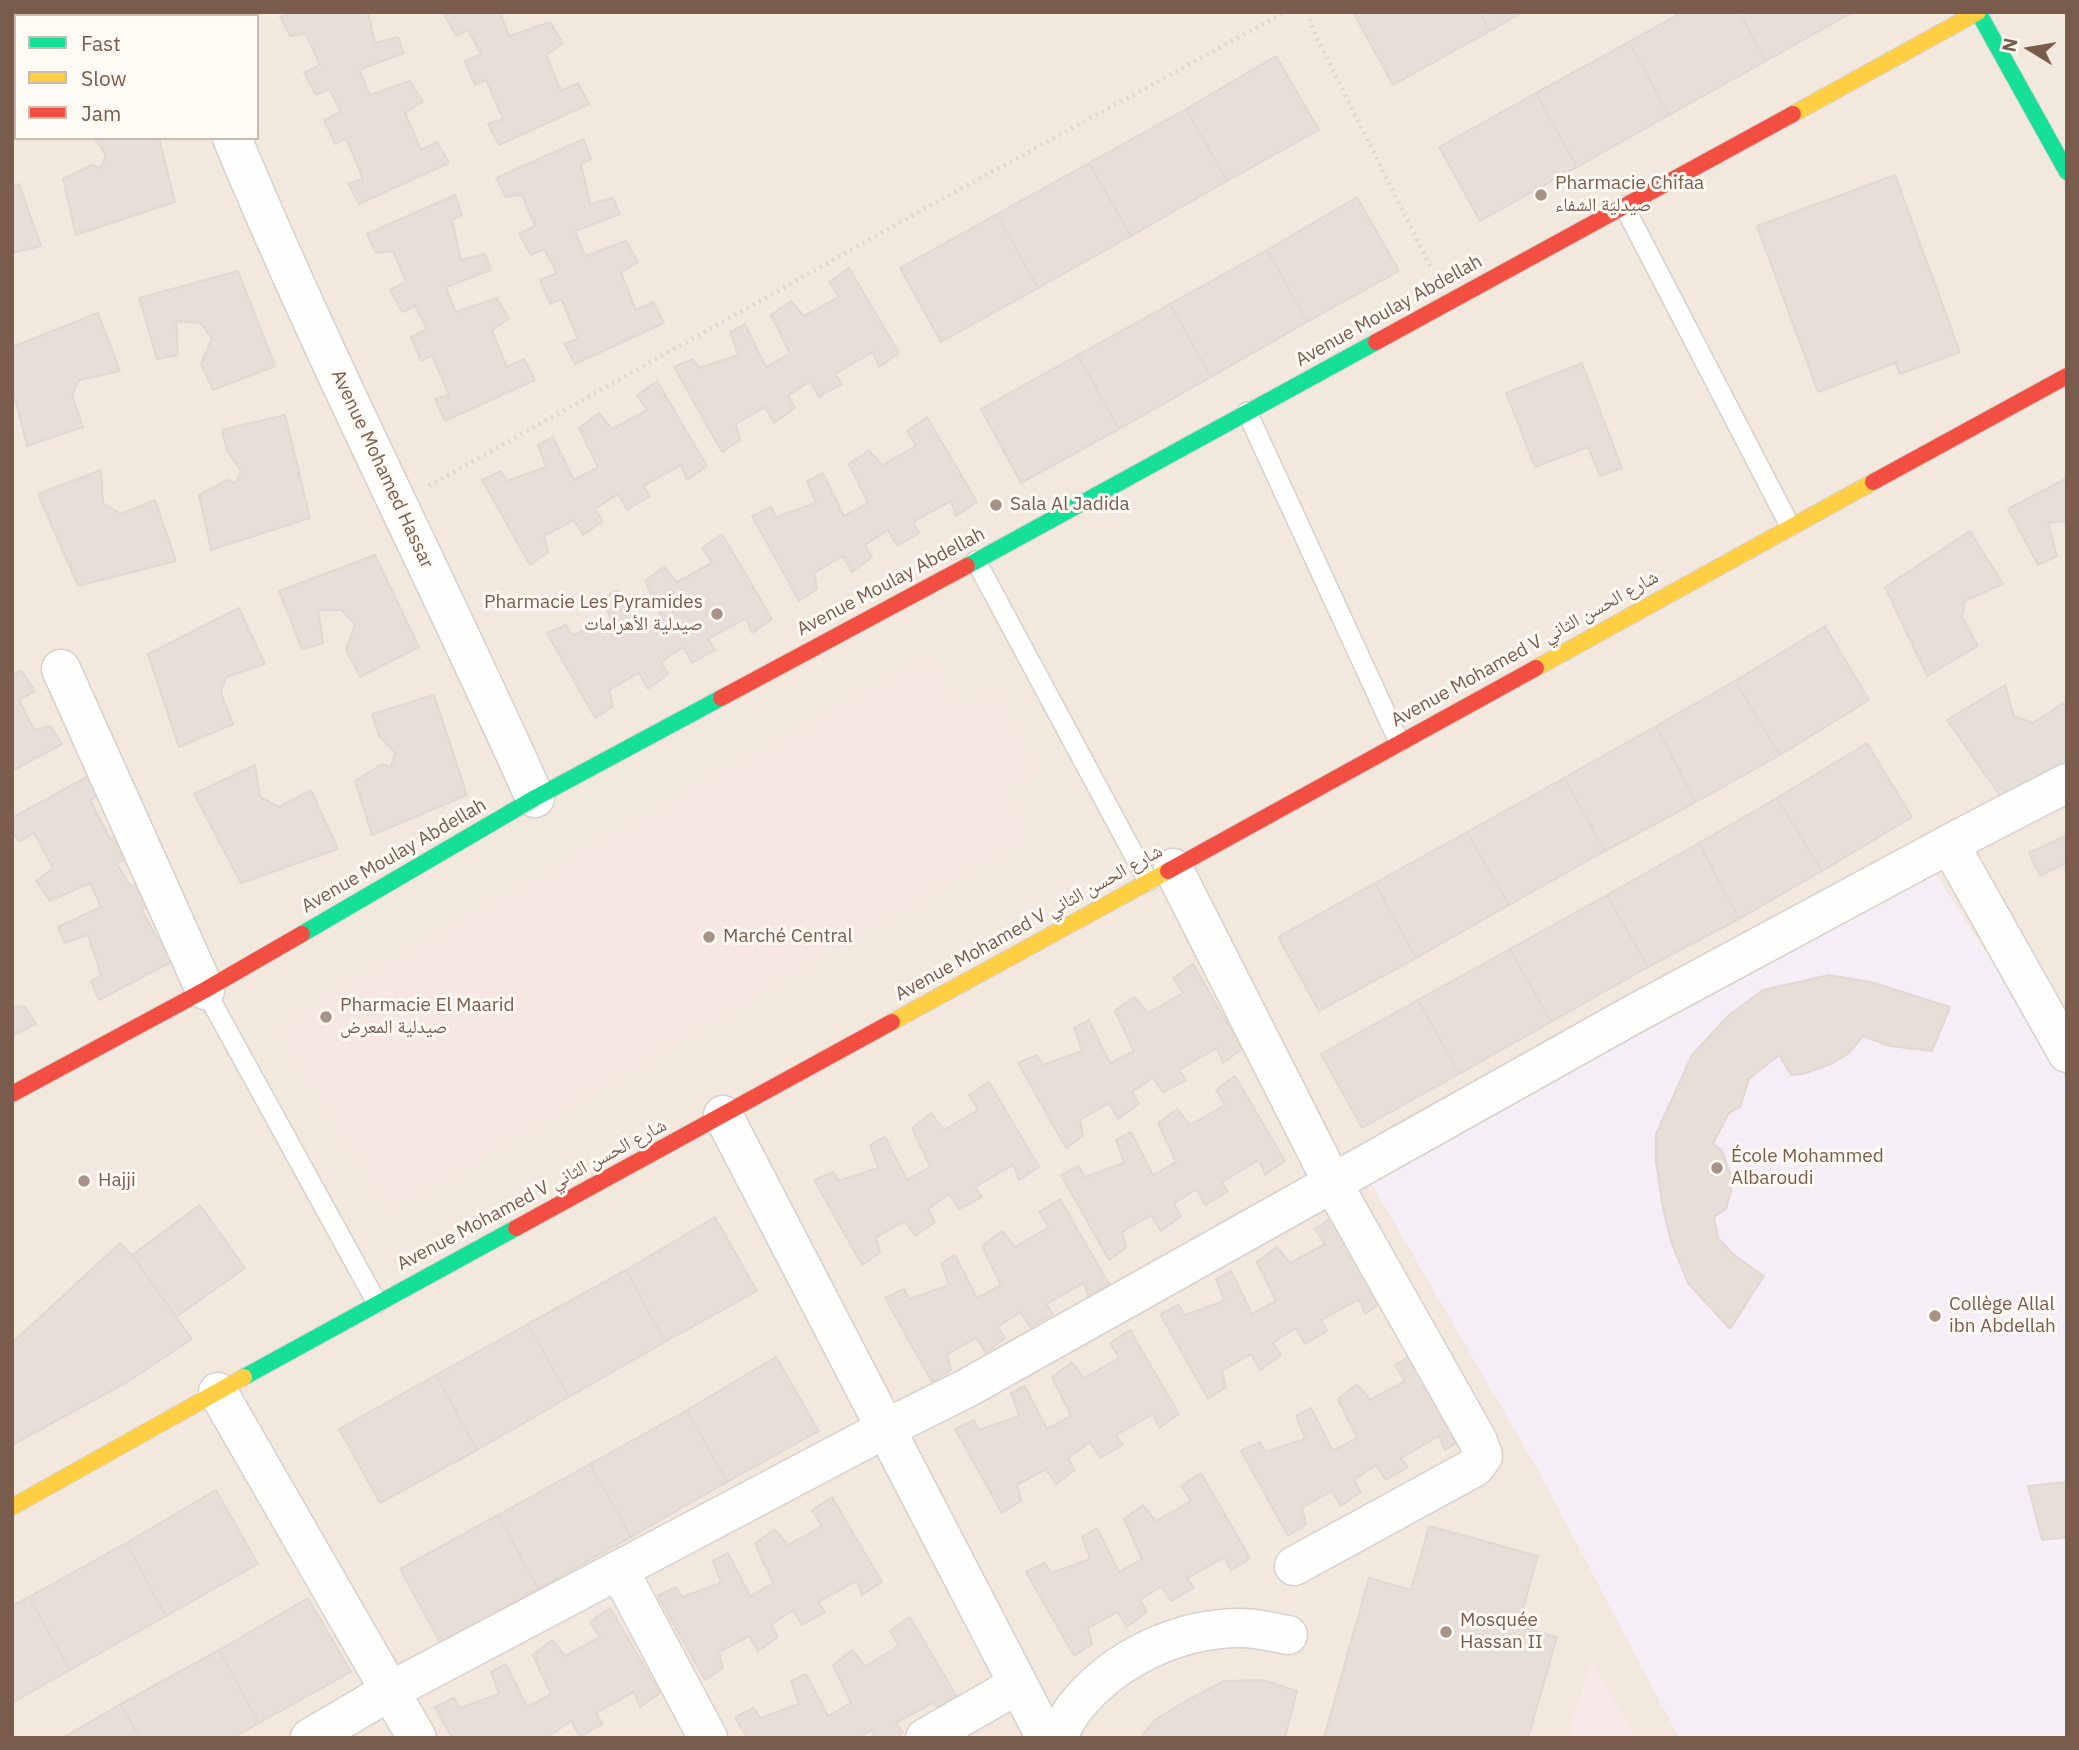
<!DOCTYPE html>
<meta charset="utf-8">
<style>
body{margin:0}
#map{position:relative;width:2079px;height:1750px;overflow:hidden;background:#f9f5f0;font-family:"IBM Plex Sans",sans-serif}
canvas{display:block}
.frame{position:absolute;inset:0;border:14px solid #7a5c4d;pointer-events:none}
.legend{position:absolute;left:14px;top:14px;width:245px;height:126px;box-sizing:border-box;background:#fffaf3;border:2px solid #cabbb1;margin:0;padding:9px 12px;list-style:none;font-size:21px;color:#7a5c4d}
.legend li{display:flex;align-items:center;gap:14px;height:35px}
.legend b{width:35px;border:2px solid #cabbb1}
.north{position:absolute;left:1995px;top:14px;width:70px;height:70px;-webkit-text-stroke:5px #fffaf3;paint-order:stroke;rotate:281deg;font-size:19px;font-weight:700;line-height:28px;text-align:center;color:#7a5c4d}
.north::after{content:'';display:block;margin:auto;width:24px;height:32px;background:#7a5c4d;clip-path:polygon(50% 0,100% 100%,50% 72%,0 100%)}
</style>
<div id="map">
<canvas width="2079" height="1750"></canvas>
<div class="frame"></div>
<ul class="legend">
<li><b style="height:9px;background:#16e098"></b>Fast</li>
<li><b style="height:9px;background:#ffcf43"></b>Slow</li>
<li><b style="height:9px;background:#f24e42"></b>Jam</li>
</ul>
<div class="north">N</div>
</div>
<script>
const ctx = document.querySelector('canvas').getContext('2d');
ctx.lineJoin = 'round';
function paint(path, color) { ctx.fillStyle = color; ctx.fill(path, 'evenodd'); }
function trace(path, color, width, dash) { ctx.strokeStyle = color; ctx.lineWidth = width; ctx.lineCap = dash ? 'butt' : 'round'; ctx.setLineDash(dash || []); ctx.stroke(path); }
function write(font, color, halo, rows, align = 'center') {
  ctx.font = font + ' "IBM Plex Sans","Noto Naskh Arabic",sans-serif'; ctx.lineWidth = 6; ctx.setLineDash([]); ctx.textBaseline = 'middle'; ctx.strokeStyle = halo; ctx.fillStyle = color; for (const [text, x, y, turn = 0] of rows) {
    ctx.save(); ctx.translate(x, y); ctx.rotate((+turn || 0) * Math.PI / 180); ctx.textAlign = isNaN(turn) ? turn : align; if (halo) ctx.strokeText(text, 0, 0); ctx.fillText(text, 0, 0); ctx.restore();
  }
}
paint(new Path2D(`
 M 12,12 L 2067,12 L 2067,1738 L 12,1738 ZM 16,16 L 257,16 L 257,138 L 16,138 Z`), '#f2e8de');
paint(new Path2D(`
 M 929,657 L 962,708 L 993,692 L 1037,768 L 1005,790 L 1030,834 L 389,1211 L 277,1026 Z`), '#f6e8e1');
paint(new Path2D(`
 M 1932,868 L 2067,1080 L 2067,1738 L 1679,1738 L 1538,1470 L 1366,1174 Z`), '#f6eef6');
paint(new Path2D(`
 M 1591,1661 L 1636,1738 L 1568,1738 Z`), '#fae9e9');
const building = new Path2D(`
 M 68,12 L 124,12 L 126,16 L 71,16 Z
 M 291,12 L 368,12 L 375,43 L 398,37 L 404,53 L 359,70 L 370,95 L 410,81 L 423,102 L 405,113 L 421,150 L 437,142 L 449,163 L 359,204 L 348,183 L 363,179 L 346,138 L 335,144 L 324,120 L 341,112 L 329,89 L 316,95 L 304,73 L 320,65 L 306,34 L 290,36 L 280,17 Z
 M 448,12 L 500,12 L 509,36 L 550,22 L 563,43 L 546,55 L 561,91 L 578,83 L 589,104 L 499,145 L 488,124 L 503,119 L 486,80 L 475,85 L 465,61 L 481,54 L 468,30 L 456,36 L 444,14 Z
 M 1353,12 L 1480,12 L 1490,31 L 1393,85 Z
 M 1480,12 L 1523,12 L 1490,31 Z
 M 1682,12 L 1739,12 L 1766,61 L 1669,115 L 1629,42 Z
 M 1739,12 L 1853,12 L 1766,61 Z
 M 1629,42 L 1669,115 L 1577,167 L 1536,93 Z
 M 1276,56 L 1319,130 L 1227,181 L 1186,109 Z
 M 1536,93 L 1577,167 L 1480,221 L 1439,147 Z
 M 1186,109 L 1227,181 L 1131,236 L 1089,163 Z
 M 94,138 L 159,138 L 175,202 L 76,235 L 63,179 L 92,165 L 101,168 L 106,155 Z
 M 584,139 L 591,159 L 581,164 L 590,204 L 613,198 L 620,214 L 575,231 L 585,256 L 626,241 L 638,262 L 621,273 L 636,310 L 653,302 L 664,323 L 575,364 L 564,343 L 578,339 L 561,299 L 550,304 L 540,280 L 557,273 L 544,249 L 531,255 L 519,234 L 535,226 L 522,195 L 506,197 L 496,178 Z
 M 1089,163 L 1131,236 L 1038,288 L 997,214 Z
 M 1895,175 L 1960,352 L 1900,374 L 1895,363 L 1818,392 L 1757,226 Z
 M 19,184 L 41,246 L 12,253 L 12,187 Z
 M 455,195 L 462,215 L 452,220 L 461,260 L 485,254 L 491,270 L 446,287 L 456,312 L 497,298 L 509,319 L 492,330 L 507,367 L 524,359 L 535,380 L 445,421 L 435,399 L 449,395 L 432,355 L 421,361 L 411,337 L 427,329 L 415,306 L 402,312 L 390,290 L 406,282 L 393,251 L 376,253 L 367,234 Z
 M 1357,197 L 1399,271 L 1307,322 L 1267,250 Z
 M 997,214 L 1038,288 L 941,342 L 900,268 Z
 M 1267,250 L 1307,322 L 1211,377 L 1170,304 Z
 M 849,268 L 899,353 L 879,367 L 873,352 L 835,374 L 842,384 L 819,397 L 810,381 L 788,396 L 795,408 L 774,423 L 765,407 L 736,424 L 740,440 L 722,452 L 674,367 L 693,359 L 699,368 L 738,355 L 730,332 L 745,324 L 766,367 L 790,354 L 771,315 L 791,301 L 804,316 L 839,297 L 829,282 Z
 M 238,271 L 275,366 L 213,390 L 201,364 L 212,338 L 200,323 L 176,321 L 178,355 L 157,359 L 139,298 Z
 M 1170,304 L 1211,377 L 1119,429 L 1078,355 Z
 M 98,313 L 120,371 L 79,380 L 72,395 L 83,427 L 27,446 L 12,387 L 12,347 Z
 M 1078,355 L 1119,429 L 1021,483 L 981,409 Z
 M 1582,363 L 1622,468 L 1600,476 L 1588,447 L 1535,467 L 1506,393 Z
 M 657,381 L 707,466 L 687,480 L 681,465 L 643,486 L 650,496 L 627,510 L 618,494 L 595,509 L 603,521 L 583,535 L 574,520 L 544,536 L 548,552 L 530,565 L 482,480 L 501,471 L 507,481 L 546,467 L 538,445 L 553,437 L 574,480 L 598,467 L 579,428 L 599,413 L 612,429 L 647,410 L 637,395 Z
 M 285,415 L 310,518 L 211,550 L 199,495 L 227,480 L 236,483 L 241,471 L 227,451 L 222,430 Z
 M 927,417 L 977,502 L 956,516 L 951,501 L 913,522 L 919,533 L 897,546 L 888,530 L 865,545 L 872,557 L 852,572 L 843,556 L 814,573 L 817,589 L 799,601 L 752,516 L 771,507 L 776,517 L 816,503 L 807,481 L 823,473 L 844,516 L 868,503 L 849,464 L 869,450 L 882,465 L 916,446 L 907,431 Z
 M 101,470 L 103,503 L 121,514 L 155,500 L 176,561 L 78,586 L 38,494 Z
 M 2067,478 L 2067,521 L 2048,523 L 2057,556 L 2038,565 L 2008,509 Z
 M 1970,531 L 2003,584 L 1965,601 L 1962,617 L 1978,646 L 1927,676 L 1885,587 Z
 M 722,534 L 772,619 L 752,633 L 746,618 L 708,639 L 715,650 L 692,663 L 683,647 L 661,662 L 668,674 L 648,689 L 639,673 L 609,690 L 613,706 L 595,718 L 547,633 L 566,625 L 572,635 L 611,621 L 603,598 L 618,590 L 639,633 L 663,620 L 645,581 L 664,567 L 677,582 L 712,563 L 702,548 Z
 M 375,555 L 419,647 L 360,677 L 346,650 L 355,624 L 341,610 L 318,610 L 323,643 L 302,649 L 279,591 Z
 M 239,608 L 265,664 L 226,677 L 221,693 L 233,724 L 179,747 L 148,654 Z
 M 1825,626 L 1869,700 L 1780,755 L 1735,681 Z
 M 21,670 L 35,691 L 19,700 L 34,730 L 50,726 L 62,744 L 12,771 L 12,675 Z
 M 1735,681 L 1780,755 L 1696,802 L 1656,726 Z
 M 2005,685 L 2014,716 L 2033,723 L 2063,703 L 2067,709 L 2067,773 L 2005,803 L 1947,720 Z
 M 434,695 L 467,795 L 372,835 L 355,781 L 382,764 L 391,767 L 395,753 L 379,736 L 372,714 Z
 M 1656,726 L 1696,802 L 1605,851 L 1564,778 Z
 M 1867,743 L 1912,817 L 1822,871 L 1777,798 Z
 M 255,765 L 260,797 L 279,807 L 311,790 L 338,849 L 241,883 L 194,794 Z
 M 92,774 L 105,794 L 90,800 L 110,839 L 121,832 L 133,855 L 117,864 L 131,887 L 143,880 L 157,900 L 142,910 L 157,939 L 173,936 L 184,955 L 99,1000 L 91,981 L 101,975 L 88,935 L 65,943 L 58,927 L 101,907 L 90,883 L 50,901 L 36,881 L 53,868 L 34,833 L 19,842 L 12,831 L 12,818 Z
 M 1564,778 L 1605,851 L 1509,905 L 1467,832 Z
 M 1777,798 L 1822,871 L 1739,919 L 1699,843 Z
 M 1467,832 L 1509,905 L 1416,958 L 1375,883 Z
 M 2067,835 L 2067,866 L 2066,863 L 2040,876 L 2029,853 Z
 M 1699,843 L 1739,919 L 1648,967 L 1607,895 Z
 M 1375,883 L 1416,958 L 1319,1011 L 1278,937 Z
 M 1607,895 L 1648,967 L 1551,1022 L 1510,949 Z
 M 1510,949 L 1551,1022 L 1459,1074 L 1418,1000 Z
 M 1193,964 L 1242,1049 L 1223,1063 L 1217,1048 L 1179,1070 L 1186,1080 L 1163,1093 L 1153,1078 L 1132,1092 L 1139,1104 L 1118,1119 L 1109,1103 L 1080,1120 L 1083,1136 L 1066,1148 L 1018,1063 L 1037,1055 L 1043,1065 L 1082,1051 L 1074,1028 L 1089,1020 L 1110,1063 L 1134,1051 L 1115,1011 L 1134,997 L 1148,1013 L 1183,993 L 1173,978 Z
 M 1829,975 L 1871,982 L 1950,1007 L 1932,1051 L 1890,1046 L 1863,1036 L 1849,1053 L 1831,1064 L 1803,1074 L 1791,1075 L 1779,1055 L 1749,1079 L 1740,1107 L 1729,1113 L 1713,1144 L 1722,1150 L 1731,1177 L 1731,1191 L 1726,1209 L 1714,1217 L 1718,1238 L 1734,1255 L 1764,1276 L 1730,1329 L 1688,1283 L 1671,1241 L 1663,1209 L 1656,1161 L 1656,1134 L 1692,1055 L 1729,1015 L 1763,990 Z
 M 1418,1000 L 1459,1074 L 1362,1128 L 1321,1054 Z
 M 25,1006 L 36,1024 L 12,1036 L 12,1008 Z
 M 1235,1076 L 1285,1161 L 1265,1175 L 1259,1160 L 1222,1182 L 1228,1192 L 1205,1205 L 1196,1189 L 1174,1204 L 1181,1216 L 1161,1231 L 1151,1215 L 1122,1232 L 1126,1248 L 1109,1260 L 1061,1175 L 1079,1166 L 1085,1177 L 1124,1163 L 1116,1140 L 1131,1132 L 1153,1175 L 1176,1162 L 1158,1123 L 1177,1109 L 1190,1125 L 1225,1105 L 1216,1090 Z
 M 989,1082 L 1039,1167 L 1019,1180 L 1013,1165 L 975,1187 L 982,1197 L 959,1209 L 949,1194 L 928,1209 L 935,1222 L 915,1236 L 905,1221 L 876,1237 L 880,1253 L 862,1265 L 814,1180 L 833,1172 L 839,1181 L 878,1168 L 870,1145 L 885,1137 L 907,1180 L 930,1167 L 912,1128 L 931,1113 L 944,1130 L 978,1110 L 969,1095 Z
 M 1060,1199 L 1109,1284 L 1089,1297 L 1084,1283 L 1046,1304 L 1053,1314 L 1030,1327 L 1020,1312 L 998,1327 L 1005,1338 L 986,1353 L 976,1338 L 947,1354 L 951,1370 L 932,1382 L 885,1298 L 904,1289 L 910,1299 L 949,1285 L 941,1263 L 955,1255 L 977,1298 L 1001,1285 L 982,1246 L 1002,1231 L 1015,1247 L 1049,1227 L 1039,1212 Z
 M 200,1205 L 245,1268 L 176,1317 L 132,1255 Z
 M 1335,1215 L 1385,1300 L 1365,1314 L 1359,1299 L 1321,1320 L 1327,1331 L 1305,1344 L 1296,1328 L 1273,1343 L 1281,1355 L 1260,1370 L 1251,1354 L 1222,1371 L 1226,1387 L 1208,1399 L 1160,1314 L 1179,1305 L 1185,1315 L 1224,1301 L 1216,1279 L 1231,1271 L 1252,1314 L 1276,1301 L 1257,1262 L 1277,1247 L 1290,1263 L 1325,1244 L 1315,1229 Z
 M 715,1217 L 757,1291 L 665,1342 L 626,1270 Z
 M 120,1243 L 132,1255 L 192,1339 L 129,1381 L 12,1445 L 12,1343 Z
 M 626,1270 L 665,1342 L 569,1397 L 528,1324 Z
 M 528,1324 L 569,1397 L 477,1450 L 436,1375 Z
 M 1130,1330 L 1179,1414 L 1159,1428 L 1153,1414 L 1116,1435 L 1123,1445 L 1100,1458 L 1090,1442 L 1068,1458 L 1075,1470 L 1056,1484 L 1046,1469 L 1017,1485 L 1021,1501 L 1002,1513 L 955,1429 L 974,1420 L 979,1430 L 1019,1416 L 1011,1393 L 1025,1386 L 1047,1429 L 1071,1416 L 1052,1377 L 1072,1362 L 1084,1378 L 1119,1358 L 1110,1343 Z
 M 1416,1352 L 1465,1437 L 1445,1450 L 1439,1436 L 1401,1458 L 1408,1467 L 1386,1480 L 1376,1465 L 1354,1480 L 1361,1492 L 1341,1506 L 1332,1491 L 1302,1508 L 1306,1524 L 1288,1536 L 1241,1451 L 1260,1442 L 1265,1452 L 1305,1439 L 1296,1416 L 1311,1408 L 1333,1451 L 1357,1438 L 1338,1399 L 1357,1384 L 1370,1400 L 1405,1381 L 1395,1365 Z
 M 776,1357 L 819,1431 L 727,1482 L 687,1410 Z
 M 436,1375 L 477,1450 L 380,1503 L 339,1429 Z
 M 687,1410 L 727,1482 L 631,1537 L 590,1464 Z
 M 590,1464 L 631,1537 L 538,1589 L 498,1515 Z
 M 1201,1473 L 1250,1558 L 1231,1571 L 1225,1557 L 1187,1578 L 1194,1588 L 1171,1601 L 1162,1586 L 1140,1600 L 1147,1612 L 1127,1627 L 1117,1612 L 1088,1628 L 1092,1644 L 1074,1656 L 1026,1572 L 1045,1563 L 1051,1573 L 1090,1559 L 1082,1537 L 1097,1528 L 1119,1572 L 1142,1559 L 1124,1519 L 1143,1505 L 1156,1521 L 1191,1501 L 1181,1486 Z
 M 2067,1482 L 2067,1537 L 2042,1540 L 2028,1486 Z
 M 216,1490 L 258,1564 L 166,1616 L 126,1543 Z
 M 832,1497 L 882,1582 L 862,1595 L 857,1581 L 818,1602 L 825,1612 L 802,1625 L 793,1610 L 771,1625 L 778,1637 L 758,1651 L 749,1636 L 719,1652 L 723,1668 L 705,1680 L 658,1596 L 676,1587 L 682,1597 L 721,1583 L 713,1561 L 728,1553 L 750,1596 L 773,1583 L 755,1544 L 774,1529 L 788,1545 L 822,1526 L 812,1510 Z
 M 498,1515 L 538,1589 L 441,1644 L 400,1569 Z
 M 1429,1526 L 1538,1556 L 1518,1626 L 1557,1637 L 1528,1738 L 1324,1738 L 1369,1578 L 1411,1590 Z
 M 126,1543 L 166,1616 L 70,1670 L 29,1597 Z
 M 29,1597 L 70,1670 L 12,1703 L 12,1606 Z
 M 308,1598 L 351,1672 L 259,1723 L 219,1650 Z
 M 610,1608 L 660,1693 L 640,1707 L 634,1692 L 596,1713 L 603,1724 L 580,1737 L 571,1721 L 549,1736 L 550,1738 L 452,1738 L 435,1707 L 454,1698 L 460,1708 L 499,1694 L 491,1672 L 506,1664 L 527,1707 L 551,1694 L 533,1655 L 552,1640 L 565,1656 L 600,1637 L 590,1622 Z
 M 910,1617 L 960,1702 L 940,1716 L 934,1702 L 896,1723 L 903,1733 L 894,1738 L 875,1738 L 871,1730 L 860,1738 L 747,1738 L 735,1717 L 754,1708 L 760,1718 L 799,1704 L 791,1681 L 806,1674 L 828,1716 L 851,1703 L 833,1665 L 852,1650 L 865,1666 L 899,1646 L 890,1631 Z
 M 219,1650 L 259,1723 L 233,1738 L 140,1738 L 121,1704 Z
 M 1263,1680 L 1297,1691 L 1285,1738 L 1140,1738 L 1155,1720 L 1182,1703 L 1224,1681 Z
 M 121,1704 L 140,1738 L 62,1738 Z`);
paint(building, '#e6ded7');
trace(building, '#e2d8d2', 2);
const lane = new Path2D(`
 M 1624,206 L 1790,526
 M 1247,412 L 1399,742
 M 976,561 L 1148,881
 M 205,990 L 377,1303`);
const street = new Path2D(`
 M 179,12 L 181,16
 M 232,138 C 325,362 436,577 535,798
 M 61,669 L 205,990
 M 1950,845 L 2067,1053
 M 1173,868 L 1333,1184 L 1478,1441 L 1483,1456 L 1475,1467 L 1294,1566
 M 723,1115 L 1046,1738
 M 218,1392 L 417,1738
 M 619,1570 L 708,1738
 M 310,1738 L 390,1691 L 885,1429 L 967,1388 L 1634,1014 L 1968,834 L 2067,783
 M 925,1738 L 1017,1685
 M 1056,1738 C 1063,1727 1068,1716 1076,1706 C 1115,1658 1179,1628 1240,1628 C 1256,1628 1273,1632 1288,1635`);
const fast = new Path2D(`
 M 1978,12 L 2067,172
 M 967,566 L 1376,342
 M 302,934 L 535,798 L 721,698
 M 244,1377 L 516,1228`);
const slow = new Path2D(`
 M 1793,114 L 1978,12
 M 1536,668 L 1873,482
 M 892,1022 L 1168,871
 M 12,1507 L 244,1377`);
const jam = new Path2D(`
 M 1376,342 L 1793,114
 M 1873,482 L 2067,376
 M 721,698 L 967,566
 M 1168,871 L 1536,668
 M 12,1094 L 205,990 L 302,934
 M 516,1228 L 892,1022`);
trace(lane, '#d7d1cb', 22);
trace(street, '#d7d1cb', 41);
trace(fast, '#d9d2cb', 18);
trace(slow, '#d9d2cb', 18);
trace(jam, '#d9d2cb', 18);
trace(new Path2D(`
 M 1308,12 L 1315,34 L 1432,270
 M 429,486 L 933,204 L 1285,12`), '#dcd5d0', 4.5, [2, 5]);
trace(lane, '#fefefd', 19);
trace(street, '#fefefd', 38);
trace(fast, '#16e098', 16);
trace(slow, '#ffcf43', 16);
trace(jam, '#f24e42', 16);
for (const [x, y, r, color] of [
 [1541,195,7,"#a69286"],
 [996,505,7,"#a69286"],
 [717,614,7,"#a69286"],
 [709,937,7,"#a69286"],
 [326,1017,7,"#a69286"],
 [1717,1168,7,"#a69286"],
 [84,1181,7,"#a69286"],
 [1935,1316,7,"#a69286"],
 [1446,1632,7,"#a69286"]
]) { const dot = new Path2D(); dot.arc(x, y, r, 0, 2 * Math.PI); ctx.fillStyle = color; ctx.fill(dot); trace(dot, '#fffaf3', 2.5); }
write('19px', '#7a5c4d', '#fffaf3', [
 ["Pharmacie Chifaa",1555,184],
 ["صيدلية الشفاء",1555,206],
 ["Sala Al Jadida",1010,505],
 ["Pharmacie Les Pyramides",703,603,"right"],
 ["صيدلية الأهرامات",703,625,"right"],
 ["Marché Central",723,937],
 ["Pharmacie El Maarid",340,1006],
 ["صيدلية المعرض",340,1028],
 ["École Mohammed",1731,1157],
 ["Albaroudi",1731,1179],
 ["Hajji",98,1181],
 ["Collège Allal",1949,1305],
 ["ibn Abdellah",1949,1327],
 ["Mosquée",1460,1621],
 ["Hassan II",1460,1643]
], 'left');
write('19px', '#7a5c4d', '#fffaf3', [
 ["Avenue Moulay Abdellah",1389,311,-29],
 ["Avenue Mohamed Hassar",382,469,65],
 ["Avenue Moulay Abdellah",891,582,-28],
 ["Avenue Mohamed V شارع الحسن الثاني",1525,649,-29],
 ["Avenue Moulay Abdellah",394,856,-30],
 ["Avenue Mohamed V شارع الحسن الثاني",1029,923,-29],
 ["Avenue Mohamed V شارع الحسن الثاني",532,1195,-28]
]);
</script>
